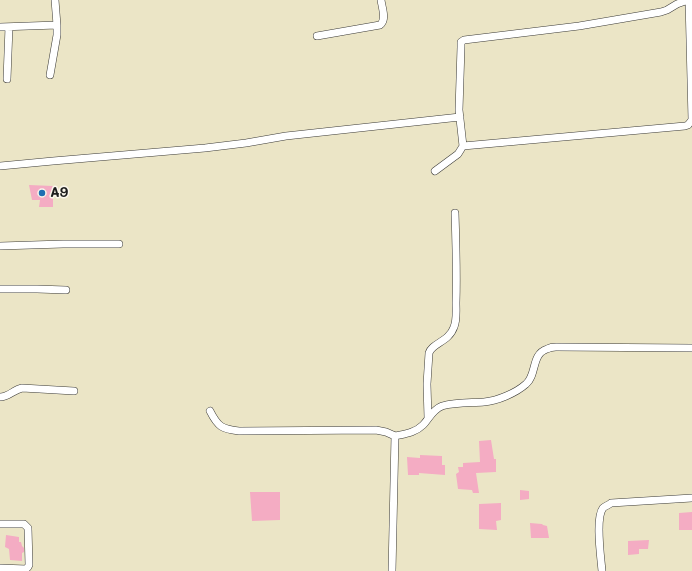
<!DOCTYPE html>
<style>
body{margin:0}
canvas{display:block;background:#ebe5c6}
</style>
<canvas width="692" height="571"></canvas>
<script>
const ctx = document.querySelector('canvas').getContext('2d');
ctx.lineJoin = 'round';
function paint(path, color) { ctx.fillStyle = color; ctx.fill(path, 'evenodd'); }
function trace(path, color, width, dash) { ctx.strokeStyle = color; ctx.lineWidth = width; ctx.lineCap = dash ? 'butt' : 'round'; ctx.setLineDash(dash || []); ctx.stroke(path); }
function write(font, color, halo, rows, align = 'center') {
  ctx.font = font + ' Mali,sans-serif'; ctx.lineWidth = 3; ctx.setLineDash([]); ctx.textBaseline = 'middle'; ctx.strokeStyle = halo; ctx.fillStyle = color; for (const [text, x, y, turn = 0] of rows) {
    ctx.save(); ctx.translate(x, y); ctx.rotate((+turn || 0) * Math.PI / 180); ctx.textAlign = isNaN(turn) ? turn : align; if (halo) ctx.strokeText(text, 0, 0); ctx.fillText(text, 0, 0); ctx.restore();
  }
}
paint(new Path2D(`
 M 29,185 L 53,186 L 53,207 L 39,207 L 40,200 L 32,200 Z
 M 491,440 L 494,459 L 496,459 L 496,472 L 476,473 L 479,493 L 473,493 L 472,490 L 458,489 L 456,474 L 459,472 L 458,467 L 463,467 L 463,463 L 480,462 L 479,441 Z
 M 420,455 L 442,456 L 442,465 L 445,465 L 445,475 L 419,473 L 419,475 L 408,475 L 407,457 L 420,458 Z
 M 520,490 L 529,491 L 529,499 L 520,500 Z
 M 250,492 L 280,492 L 280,520 L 252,521 Z
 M 501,503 L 501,520 L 496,521 L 497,530 L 479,529 L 479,504 Z
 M 692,512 L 692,530 L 679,530 L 679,513 Z
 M 530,523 L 542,524 L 543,525 L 547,526 L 549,538 L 531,538 Z
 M 6,535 L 19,537 L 19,542 L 21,542 L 22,546 L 24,548 L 24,552 L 22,553 L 22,561 L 10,560 L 9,549 L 5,547 Z
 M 649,540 L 648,549 L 639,549 L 639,554 L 628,555 L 628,541 Z`), '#f4acc3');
const minor = new Path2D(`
 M 0,27 L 57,25
 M 317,36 L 380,25 C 387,20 382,8 381,0
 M 50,75 L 57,35 L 57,25 L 55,0
 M 7,79 L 9,27
 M 463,146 L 685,126 L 688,125 L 692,120 L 689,0
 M 0,166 L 53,161 L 205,148 L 246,143 L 286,136 L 460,117
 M 435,171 L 458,154 L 463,146 L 459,110 L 461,47 L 461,42 L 464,40 L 579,26 L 661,12 L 667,10 L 677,4 L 688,0
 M 0,246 L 63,244 L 119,244
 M 0,289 L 37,289 L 66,290
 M 0,397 C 9,397 13,390 22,388 L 74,391
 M 210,411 C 218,427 222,429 239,431 L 376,430 L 386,432 L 395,436 L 392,571
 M 428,418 L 427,384 L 429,353 C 432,343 449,342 454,327 C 457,320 456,310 456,303 C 457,273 456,243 455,213
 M 395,436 C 404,434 415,433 423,425 C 429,419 432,410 442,406 C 456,402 470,403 484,402 C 497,401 516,393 526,384 C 537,375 531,354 547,349 C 549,348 553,347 556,347 L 692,348
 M 0,524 L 24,524 L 28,528 L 29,565 L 28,567 L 26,569 L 0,568
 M 602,571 C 601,558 595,518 603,508 C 605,506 609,505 611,503 L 692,498`);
trace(minor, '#3b3a36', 8);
trace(minor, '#fff', 7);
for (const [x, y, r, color] of [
 [42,193,4,"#1f6fb2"]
]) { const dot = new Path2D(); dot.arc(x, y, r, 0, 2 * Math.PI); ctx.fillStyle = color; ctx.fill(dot); trace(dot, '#fbf7ec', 1.5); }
write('bold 14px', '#1c1c1c', '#fbf7ec', [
 ["A9",50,193]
], 'left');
</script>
